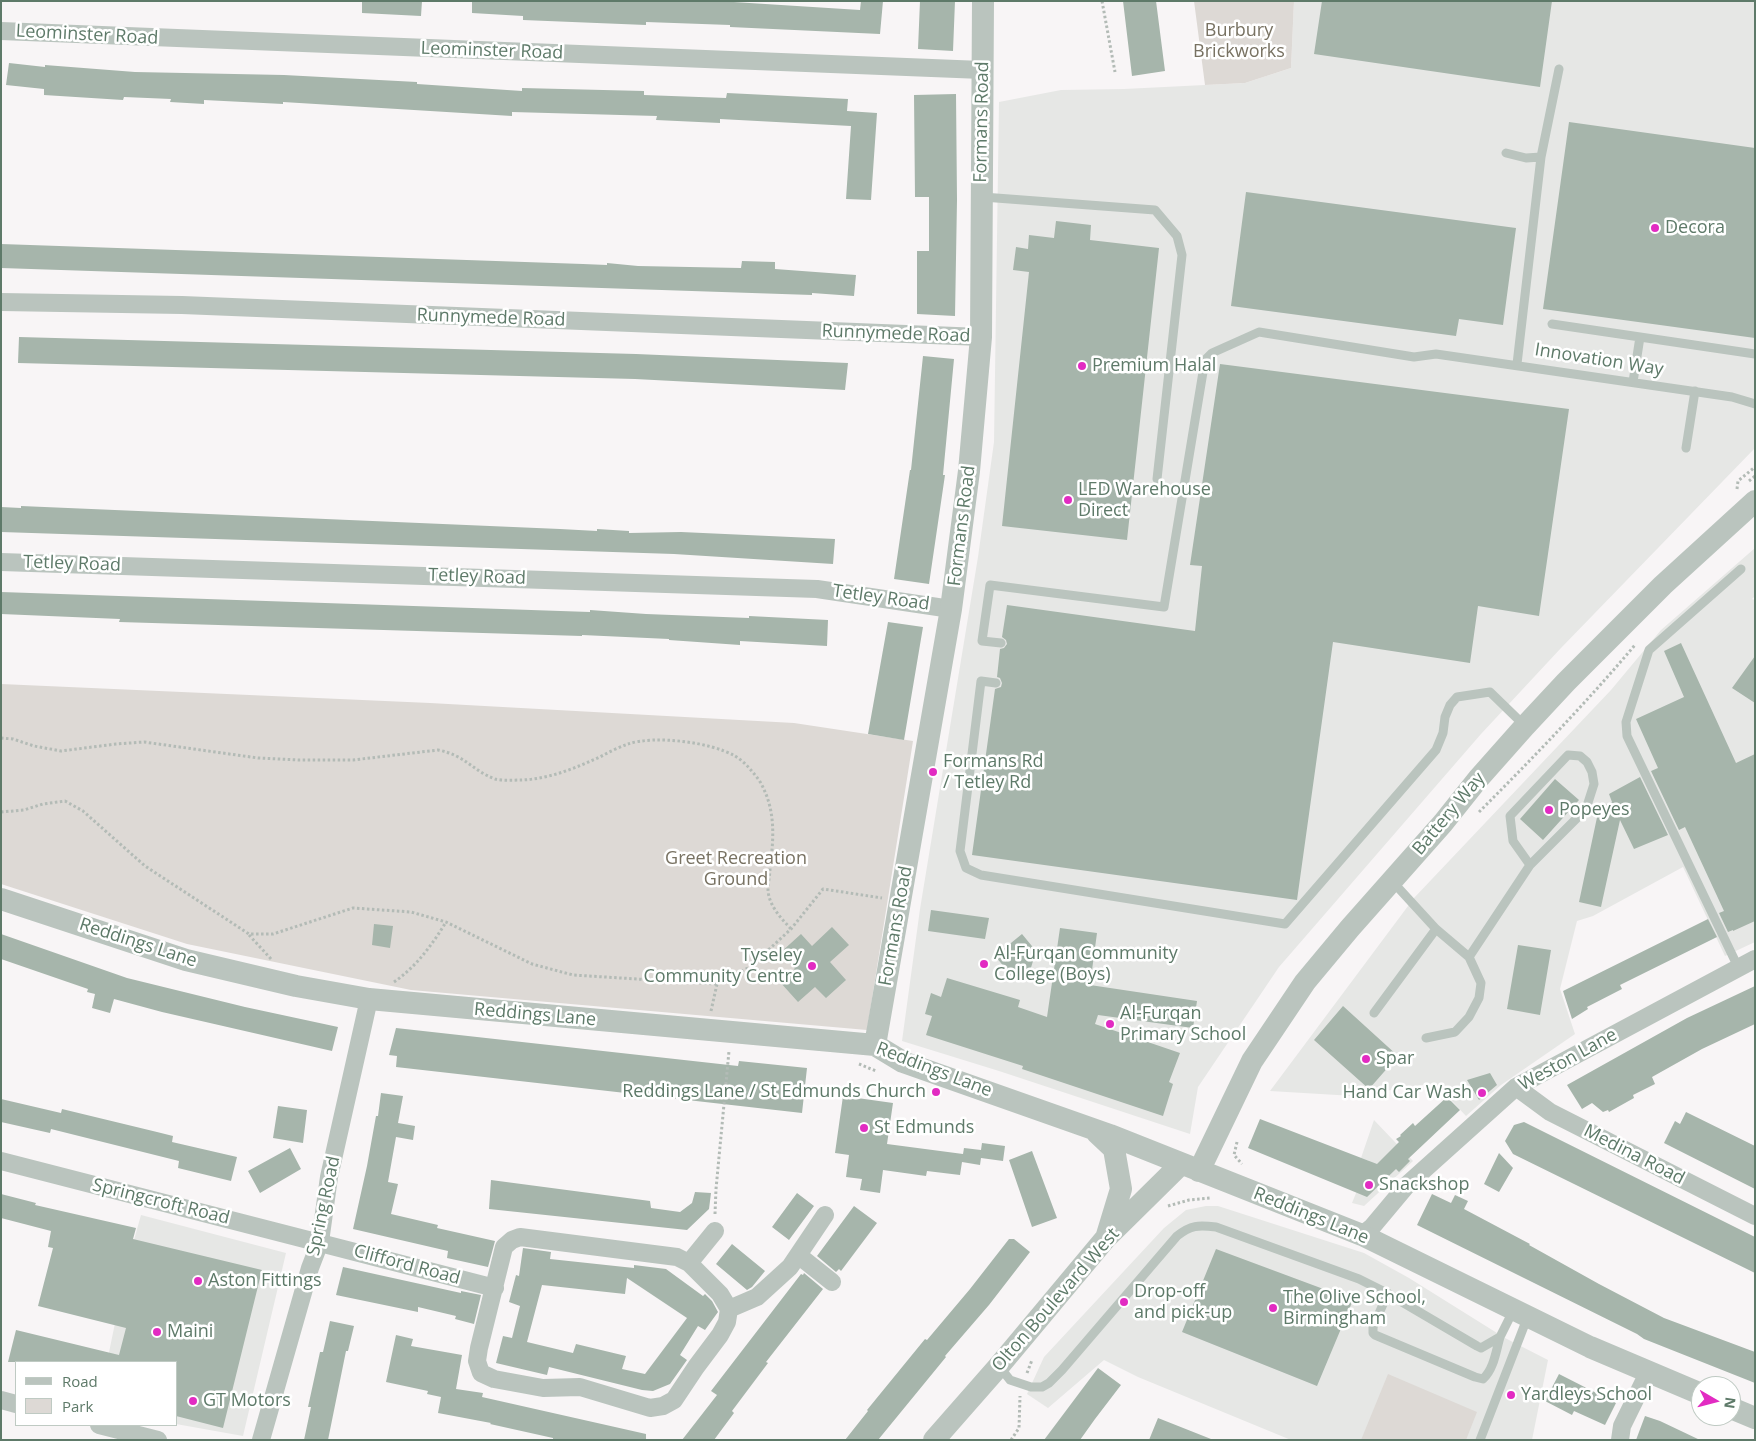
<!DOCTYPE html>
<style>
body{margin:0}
#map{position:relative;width:1756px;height:1441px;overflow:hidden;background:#f8f5f6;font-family:"Open Sans",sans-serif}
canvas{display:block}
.frame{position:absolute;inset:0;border:2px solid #5e7a69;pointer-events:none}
.legend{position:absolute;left:15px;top:1361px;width:162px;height:65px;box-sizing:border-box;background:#fff;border:1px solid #bfcac3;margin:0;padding:6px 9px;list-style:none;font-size:15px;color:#5e7a69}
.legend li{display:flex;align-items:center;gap:10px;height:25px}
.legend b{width:25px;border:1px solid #bfcac3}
.north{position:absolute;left:1691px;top:1376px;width:50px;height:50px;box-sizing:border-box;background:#fff;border:1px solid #bfcac3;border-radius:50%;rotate:98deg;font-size:14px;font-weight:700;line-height:20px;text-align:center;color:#5e7a69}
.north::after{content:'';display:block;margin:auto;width:18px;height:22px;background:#e22bc2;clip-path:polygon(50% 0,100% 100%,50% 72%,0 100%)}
</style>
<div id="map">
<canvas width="1756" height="1441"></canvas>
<div class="frame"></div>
<ul class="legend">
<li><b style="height:6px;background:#bac4be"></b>Road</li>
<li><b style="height:14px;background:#ddd9d5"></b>Park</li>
</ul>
<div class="north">N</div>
</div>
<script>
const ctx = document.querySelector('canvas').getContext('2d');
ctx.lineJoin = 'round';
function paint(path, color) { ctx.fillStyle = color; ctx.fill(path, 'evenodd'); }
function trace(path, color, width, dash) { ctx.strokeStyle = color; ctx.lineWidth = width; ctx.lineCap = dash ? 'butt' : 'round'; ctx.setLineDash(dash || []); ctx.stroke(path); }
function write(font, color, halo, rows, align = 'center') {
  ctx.font = font + ' "Open Sans",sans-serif'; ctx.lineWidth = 5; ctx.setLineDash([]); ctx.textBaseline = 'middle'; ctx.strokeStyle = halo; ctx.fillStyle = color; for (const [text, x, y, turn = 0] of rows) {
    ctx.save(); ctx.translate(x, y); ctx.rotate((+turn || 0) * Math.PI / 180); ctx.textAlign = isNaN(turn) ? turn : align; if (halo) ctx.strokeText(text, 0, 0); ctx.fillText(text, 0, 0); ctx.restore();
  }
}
paint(new Path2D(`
 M 1294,1 L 1755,1 L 1755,448 L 1561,648 L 1481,734 L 1279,967 L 1198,1087 L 1190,1134 L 999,1071 L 902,1041 L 920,909 L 978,557 L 994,442 L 999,102 L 1061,90 L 1124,89 L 1245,83 L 1291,68 Z
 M 1755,548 L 1755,596 L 1752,599 L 1755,600 L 1755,942 L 1725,956 L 1683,867 L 1593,916 L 1577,921 L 1560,989 L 1575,1034 L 1501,1085 L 1466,1116 L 1435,1083 L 1354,1096 L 1270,1091 L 1414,898 L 1611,690 L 1661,630 Z
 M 1374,1120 L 1413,1161 L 1364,1206 L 1352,1203 L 1369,1161 L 1361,1158 Z
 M 1206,1206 L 1218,1206 L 1364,1253 L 1409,1278 L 1505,1338 L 1548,1360 L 1532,1440 L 1291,1440 L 1138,1377 L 1104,1360 L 1048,1408 L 1027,1394 L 1044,1357 L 1164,1228 L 1186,1210 Z
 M 141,1215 L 286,1253 L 243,1436 L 176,1424 L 176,1362 L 107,1362 L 127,1265 Z`), '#e6e7e5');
paint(new Path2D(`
 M 1194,1 L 1294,1 L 1291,68 L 1245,83 L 1205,85 Z
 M 1,684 L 430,703 L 794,723 L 913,741 L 867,1030 L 411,990 L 187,944 L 1,884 Z
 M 1388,1374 L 1477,1412 L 1466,1440 L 1361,1440 Z`), '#ddd9d5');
paint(new Path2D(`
 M 362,1 L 422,1 L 421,16 L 362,13 Z
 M 472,1 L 718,1 L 860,10 L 861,1 L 883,1 L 880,34 L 730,27 L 730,25 L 646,22 L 646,25 L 523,20 L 523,16 L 472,13 Z
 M 920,1 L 955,1 L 953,51 L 918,49 Z
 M 1123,1 L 1156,1 L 1165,71 L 1132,76 Z
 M 1322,1 L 1552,1 L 1540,87 L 1314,54 Z
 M 9,63 L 45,67 L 45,65 L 135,72 L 284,75 L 417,82 L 417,84 L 522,91 L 522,88 L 644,91 L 644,95 L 726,98 L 727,93 L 848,99 L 847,111 L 877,113 L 871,200 L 846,199 L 851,126 L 720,119 L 720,123 L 656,120 L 657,116 L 512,112 L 512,116 L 283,102 L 283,104 L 204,100 L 204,104 L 170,102 L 171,99 L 124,97 L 123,100 L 44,95 L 44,89 L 6,85 Z
 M 956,94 L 957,200 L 955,316 L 917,314 L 917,251 L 929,251 L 929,197 L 915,197 L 914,95 Z
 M 1569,122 L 1755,148 L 1755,338 L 1543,309 Z
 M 1246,192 L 1516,228 L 1503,325 L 1459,319 L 1456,336 L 1231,306 Z
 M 1056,221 L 1091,225 L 1090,240 L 1159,248 L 1127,540 L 1002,526 L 1029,272 L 1013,270 L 1016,247 L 1028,249 L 1029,235 L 1054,238 Z
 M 1,244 L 583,264 L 607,265 L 607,263 L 638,266 L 741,268 L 742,261 L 775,262 L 775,269 L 856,275 L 854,296 L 812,293 L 812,295 L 1,268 Z
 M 19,337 L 636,354 L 848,363 L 845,390 L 635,379 L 18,363 Z
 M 923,356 L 954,359 L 943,475 L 945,475 L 929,584 L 894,579 L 910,470 L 911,470 Z
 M 1220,364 L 1569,409 L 1539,616 L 1478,606 L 1470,663 L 1333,642 L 1297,900 L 972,855 L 995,689 L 1001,687 L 1002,683 L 1000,678 L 997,677 L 1000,649 L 1004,648 L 1007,644 L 1006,640 L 1002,637 L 1007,605 L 1195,631 L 1202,566 L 1190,565 Z
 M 21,506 L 560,529 L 597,531 L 597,529 L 629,531 L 629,533 L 681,532 L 835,539 L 833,564 L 674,554 L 1,532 L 1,507 L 21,508 Z
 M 1,592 L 590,612 L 590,610 L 646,614 L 749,618 L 749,616 L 828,620 L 827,646 L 740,641 L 740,645 L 669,640 L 669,639 L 582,635 L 582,636 L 119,622 L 120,619 L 1,614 Z
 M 888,622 L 923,627 L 904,740 L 868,734 Z
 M 1681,643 L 1736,763 L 1755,754 L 1755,921 L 1733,931 L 1733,930 L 1728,932 L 1719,913 L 1724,911 L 1685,827 L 1679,830 L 1651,771 L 1658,768 L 1636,719 L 1684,697 L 1664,651 Z
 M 1755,656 L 1755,703 L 1732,688 Z
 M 1640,777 L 1668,835 L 1634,849 L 1620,820 L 1601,907 L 1579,902 L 1599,808 L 1612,802 L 1609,794 Z
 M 1555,779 L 1579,800 L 1543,840 L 1520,819 Z
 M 931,910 L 989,918 L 985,939 L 928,931 Z
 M 1708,919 L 1717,937 L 1620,985 L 1622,989 L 1587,1007 L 1588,1009 L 1572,1019 L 1563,991 Z
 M 374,924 L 393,926 L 390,948 L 372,945 Z
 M 832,927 L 849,945 L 830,962 L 846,980 L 826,998 L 815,987 L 798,1002 L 780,982 L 795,969 L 780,953 L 801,934 L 812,946 Z
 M 1060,928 L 1097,933 L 1090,985 L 1197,1001 L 1193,1028 L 1098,1015 L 1095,1024 L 1180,1053 L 1169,1082 L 1173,1084 L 1163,1116 L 1022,1069 L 1023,1066 L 926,1035 L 932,1016 L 925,1014 L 931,993 L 941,997 L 947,978 L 1020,1000 L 1018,1007 L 1047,1017 Z
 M 1,934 L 127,978 L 245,1007 L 338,1027 L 332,1051 L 162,1012 L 114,999 L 110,1013 L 92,1008 L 95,994 L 87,992 L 88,989 L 1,959 Z
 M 1022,934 L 1036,951 L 1030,971 L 1017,982 L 995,956 Z
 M 1518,945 L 1551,950 L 1540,1015 L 1507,1009 Z
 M 1755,986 L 1755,1024 L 1702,1049 L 1652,1077 L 1655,1084 L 1633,1095 L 1634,1098 L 1609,1112 L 1608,1110 L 1603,1112 L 1592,1103 L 1582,1109 L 1567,1085 L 1687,1018 Z
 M 1343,1006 L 1398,1056 L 1369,1089 L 1314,1040 Z
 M 396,1028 L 738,1066 L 739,1061 L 807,1068 L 802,1113 L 396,1067 L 397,1056 L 389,1055 Z
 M 1490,1073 L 1497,1085 L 1479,1100 L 1467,1080 Z
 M 381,1093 L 403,1096 L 398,1123 L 415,1126 L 413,1140 L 396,1137 L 388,1182 L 398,1184 L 391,1214 L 438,1225 L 437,1228 L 495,1241 L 488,1267 L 447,1258 L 448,1251 L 353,1229 L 367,1166 L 376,1116 L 378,1116 Z
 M 843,1096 L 893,1103 L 887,1144 L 963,1154 L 964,1148 L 981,1150 L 982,1143 L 1005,1146 L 1003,1161 L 981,1158 L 980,1165 L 962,1162 L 960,1175 L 927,1171 L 926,1176 L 883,1170 L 880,1193 L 860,1190 L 862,1179 L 846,1177 L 849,1155 L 835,1153 Z
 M 1447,1097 L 1460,1110 L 1408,1159 L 1410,1161 L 1399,1172 L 1396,1169 L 1367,1197 L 1248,1148 L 1260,1119 L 1377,1164 L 1399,1142 L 1396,1139 L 1401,1136 L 1400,1135 L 1413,1123 L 1415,1126 Z
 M 1,1099 L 61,1113 L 62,1109 L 157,1132 L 173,1136 L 172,1142 L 237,1157 L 231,1181 L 178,1168 L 179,1161 L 51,1129 L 50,1133 L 1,1122 Z
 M 278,1106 L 307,1110 L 303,1143 L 273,1138 Z
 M 1686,1112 L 1755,1146 L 1755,1189 L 1664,1143 L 1675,1121 L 1680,1124 Z
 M 1524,1122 L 1755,1237 L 1755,1273 L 1513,1154 L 1505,1141 L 1514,1125 Z
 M 290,1148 L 301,1169 L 260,1193 L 248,1171 Z
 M 1032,1151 L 1057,1218 L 1032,1227 L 1009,1160 Z
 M 1499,1153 L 1513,1168 L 1499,1192 L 1484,1184 Z
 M 491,1180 L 650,1201 L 651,1208 L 680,1212 L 692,1203 L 695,1192 L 711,1193 L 709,1209 L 687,1230 L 489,1209 Z
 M 797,1193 L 814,1206 L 789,1240 L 772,1227 Z
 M 1,1194 L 36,1203 L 35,1205 L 136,1228 L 133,1239 L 262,1270 L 223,1428 L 176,1416 L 176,1362 L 8,1362 L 16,1330 L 119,1355 L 126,1328 L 38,1306 L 53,1248 L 48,1247 L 51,1231 L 1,1218 Z
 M 1432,1194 L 1451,1203 L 1455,1195 L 1468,1201 L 1464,1209 L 1530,1244 L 1529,1245 L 1599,1284 L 1664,1318 L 1755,1352 L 1755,1383 L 1644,1339 L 1637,1334 L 1417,1225 Z
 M 854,1206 L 877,1223 L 841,1271 L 839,1269 L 836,1272 L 817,1256 Z
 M 1009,1239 L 1014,1239 L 1030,1252 L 989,1305 L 945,1356 L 946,1357 L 878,1440 L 845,1440 L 868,1411 L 867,1410 L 925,1339 L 927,1340 L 970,1289 Z
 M 732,1244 L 765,1271 L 752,1287 L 747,1290 L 716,1264 Z
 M 523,1248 L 551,1252 L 550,1259 L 634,1268 L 634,1265 L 666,1269 L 703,1296 L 705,1294 L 712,1301 L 718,1312 L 705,1330 L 698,1326 L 680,1355 L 687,1360 L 670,1384 L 653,1391 L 642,1390 L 549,1367 L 547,1375 L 496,1363 L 503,1336 L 512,1338 L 520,1306 L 509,1302 L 516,1275 L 519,1276 ZM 627,1278 L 687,1318 L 645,1374 L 622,1369 L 626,1356 L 576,1344 L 573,1353 L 527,1342 L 542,1285 L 625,1294 Z
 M 1216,1249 L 1353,1300 L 1317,1386 L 1182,1332 Z
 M 343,1267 L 461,1293 L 461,1291 L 481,1295 L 474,1324 L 455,1319 L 456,1316 L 418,1307 L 418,1312 L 336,1295 Z
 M 804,1273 L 823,1289 L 766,1362 L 768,1363 L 732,1411 L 734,1413 L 714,1440 L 682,1440 L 717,1395 L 711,1391 L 801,1274 L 803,1275 Z
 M 330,1321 L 354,1326 L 348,1351 L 346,1351 L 328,1440 L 304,1440 L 311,1407 L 308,1407 L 320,1352 L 323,1352 Z
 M 396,1335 L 413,1339 L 411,1346 L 462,1355 L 456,1389 L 483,1393 L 482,1397 L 646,1434 L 646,1440 L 553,1440 L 553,1438 L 490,1424 L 491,1423 L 438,1413 L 441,1397 L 427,1394 L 428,1391 L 386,1382 Z
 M 1098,1368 L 1121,1385 L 1095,1419 L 1080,1440 L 1044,1440 Z
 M 1559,1374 L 1616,1403 L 1605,1425 L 1574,1411 L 1572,1415 L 1545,1401 Z
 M 1645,1416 L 1660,1421 L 1700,1440 L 1636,1440 Z
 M 1158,1418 L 1211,1439 L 1211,1440 L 1149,1440 Z`), '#a6b5ab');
trace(new Path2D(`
 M 1102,1 L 1115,72
 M 1749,481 L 1755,476
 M 1737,489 L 1738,481 L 1755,467
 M 1,738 L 13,739 L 34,746 L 61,751 L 116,744 L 144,742 L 258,758 L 300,760 L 353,760 L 438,750 C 465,755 473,771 495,779 C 502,781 514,780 521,780 C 550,779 575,768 600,757 C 609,752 619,747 628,744 C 654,735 711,742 735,756 C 745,762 752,771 759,780 C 776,808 774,837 770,868 C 770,875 768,883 768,890 C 769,906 781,918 791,929
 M 1,812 L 24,810 L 43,804 L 65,801 L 83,811 L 145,866 L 249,934 L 273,934 L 353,908 L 411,912 L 446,922 L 532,964 L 573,975 L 717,984
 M 1479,812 C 1533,758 1586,703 1635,645
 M 249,935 L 272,960
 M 394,982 C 416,967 432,945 446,922
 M 711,1011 L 717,984 L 750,967 L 791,929 L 823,889 L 882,898
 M 859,1064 L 876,1071
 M 1237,1142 L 1234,1155 L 1242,1164
 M 1168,1206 L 1189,1200 L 1210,1198
 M 715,1214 L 716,1189 L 729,1051
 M 1027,1373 L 1032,1360
 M 1011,1440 L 1019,1428 L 1020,1396`), '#b3bbb6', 3, [2.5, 2.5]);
trace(new Path2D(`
 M 1506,153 L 1526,158 L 1541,157 L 1517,364
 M 1541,157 L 1559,69
 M 983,197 L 1155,210 L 1177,236 L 1182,255 L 1157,479
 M 1552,324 L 1640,337
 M 1633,382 L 1640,337 L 1755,354
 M 1686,448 L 1695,391
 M 1001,643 L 982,641 L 990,585 L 1164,607 L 1205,360 L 1212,353 L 1259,332 L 1414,357 L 1436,354 L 1732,397 L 1755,404
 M 996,683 L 981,681 L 960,851 L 966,868 L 981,875 L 1285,924 L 1436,750 L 1443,733 L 1445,717 L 1450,705 L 1457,697 L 1490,692 L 1525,726
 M 1392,881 L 1436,929 L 1469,957 L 1481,983 L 1479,998 L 1469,1017 L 1455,1032 L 1426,1038
 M 1469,957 L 1530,865 L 1586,809 L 1594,784 L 1592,772 L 1587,762 L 1580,756 L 1568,755 L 1510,816 L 1513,841 L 1530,865
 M 1738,967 L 1627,736 L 1626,722 L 1649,650 L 1741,569
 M 1374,1013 L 1436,929
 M 1500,1337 L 1514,1309
 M 999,1366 L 1010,1380 L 1031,1387 L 1042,1387 L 1049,1383 L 1062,1370 L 1177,1236 C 1191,1225 1198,1225 1216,1227 L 1359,1279 L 1385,1292 L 1477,1346 L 1481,1348 L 1500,1337 C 1496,1351 1494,1369 1483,1379 L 1475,1377 L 1375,1335 L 1373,1333 L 1373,1327 L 1388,1293
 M 1480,1440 L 1528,1316`), '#bac4be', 9);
trace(new Path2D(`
 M 1,31 L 982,70
 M 1,302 L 182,305 L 981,337
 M 1,562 L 817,589 L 951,609
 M 1516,1087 L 1550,1112 L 1755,1216
 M 1,1161 L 495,1288
 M 1362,1235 L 1372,1227 L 1408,1184 L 1516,1087 L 1755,959
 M 520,1237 L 677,1257 L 689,1263 L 720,1294 L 729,1309 L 727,1322 L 720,1335 L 696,1367 L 674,1400 L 663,1406 L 650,1408 L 580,1387 L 543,1388 L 494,1379 L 481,1373 L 477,1361 L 479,1348 L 504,1247 L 512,1240 Z
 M 798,1255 L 832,1282
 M 689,1263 L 715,1231
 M 729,1309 L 757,1297 L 790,1267 L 825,1215
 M 1,1400 L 16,1404
 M 99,1425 L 158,1440
 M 261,1440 L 310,1268 L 320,1242 L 329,1177 L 369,999
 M 1620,1440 L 1622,1426 L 1649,1371`), '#bac4be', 18);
trace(new Path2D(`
 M 1,899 L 186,960 L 296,986 L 369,999 L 875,1045 L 903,1062 L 1110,1135 L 1362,1235 L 1590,1347 L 1701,1394
 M 875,1045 L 951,609 L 969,471 L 981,337 L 983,1
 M 1097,1133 L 1114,1149 L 1121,1189 L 1107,1235
 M 1199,1171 L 1252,1061 L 1305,982 L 1350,928 L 1443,823 L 1478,779 L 1525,726 L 1566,682 L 1663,585 L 1755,501
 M 1731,1408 L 1755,1418
 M 934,1440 L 999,1366 L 1105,1239 L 1181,1164`), '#bac4be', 22);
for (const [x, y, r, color] of [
 [1655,228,5,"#e22bc2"],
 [1082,366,5,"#e22bc2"],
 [1068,500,5,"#e22bc2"],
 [933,772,5,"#e22bc2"],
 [1549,810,5,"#e22bc2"],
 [984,964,5,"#e22bc2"],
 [812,966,5,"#e22bc2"],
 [1110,1024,5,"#e22bc2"],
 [1366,1059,5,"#e22bc2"],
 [936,1092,5,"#e22bc2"],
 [1482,1093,5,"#e22bc2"],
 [864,1128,5,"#e22bc2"],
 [1369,1185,5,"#e22bc2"],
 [198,1281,5,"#e22bc2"],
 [1124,1302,5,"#e22bc2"],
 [1273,1308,5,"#e22bc2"],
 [157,1332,5,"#e22bc2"],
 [1511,1395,5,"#e22bc2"],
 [193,1401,5,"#e22bc2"]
]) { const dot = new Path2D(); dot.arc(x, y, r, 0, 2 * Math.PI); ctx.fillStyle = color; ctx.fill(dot); trace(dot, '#fff', 2); }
write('18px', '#787262', '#fff', [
 ["Burbury",1239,31],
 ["Brickworks",1239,52],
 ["Greet Recreation",736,859],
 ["Ground",736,880]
]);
write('18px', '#5e7a69', '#fff', [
 ["Leominster Road",87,35,3],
 ["Leominster Road",492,51,2],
 ["Formans Road",982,122,-89],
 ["Runnymede Road",491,318,2],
 ["Runnymede Road",896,334,2],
 ["Innovation Way",1599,360,9],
 ["Formans Road",962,526,-83],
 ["Tetley Road",72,564,2],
 ["Tetley Road",477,577,2],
 ["Tetley Road",881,598,8],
 ["Battery Way",1449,814,-50],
 ["Formans Road",896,926,-80],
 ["Reddings Lane",138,943,18],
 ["Reddings Lane",535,1015,5],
 ["Weston Lane",1568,1060,-29],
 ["Reddings Lane",934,1070,21],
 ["Medina Road",1634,1155,27],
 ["Springcroft Road",161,1202,14],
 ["Spring Road",324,1206,-78],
 ["Reddings Lane",1311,1216,22],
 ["Clifford Road",407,1265,15],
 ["Olton Boulevard West",1056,1300,-49]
]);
write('18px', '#5e7a69', '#fff', [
 ["Decora",1665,228],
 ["Premium Halal",1092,366],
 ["LED Warehouse",1078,490],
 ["Direct",1078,511],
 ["Formans Rd",943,762],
 ["/ Tetley Rd",943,783],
 ["Popeyes",1559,810],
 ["Al-Furqan Community",994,954],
 ["College (Boys)",994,975],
 ["Tyseley",802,956,"right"],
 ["Community Centre",802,977,"right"],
 ["Al-Furqan",1120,1014],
 ["Primary School",1120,1035],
 ["Spar",1376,1059],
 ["Reddings Lane / St Edmunds Church",926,1092,"right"],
 ["Hand Car Wash",1472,1093,"right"],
 ["St Edmunds",874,1128],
 ["Snackshop",1379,1185],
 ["Aston Fittings",208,1281],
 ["Drop-off",1134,1292],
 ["and pick-up",1134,1313],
 ["The Olive School,",1283,1298],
 ["Birmingham",1283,1319],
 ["Maini",167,1332],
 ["Yardleys School",1521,1395],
 ["GT Motors",203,1401]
], 'left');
</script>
